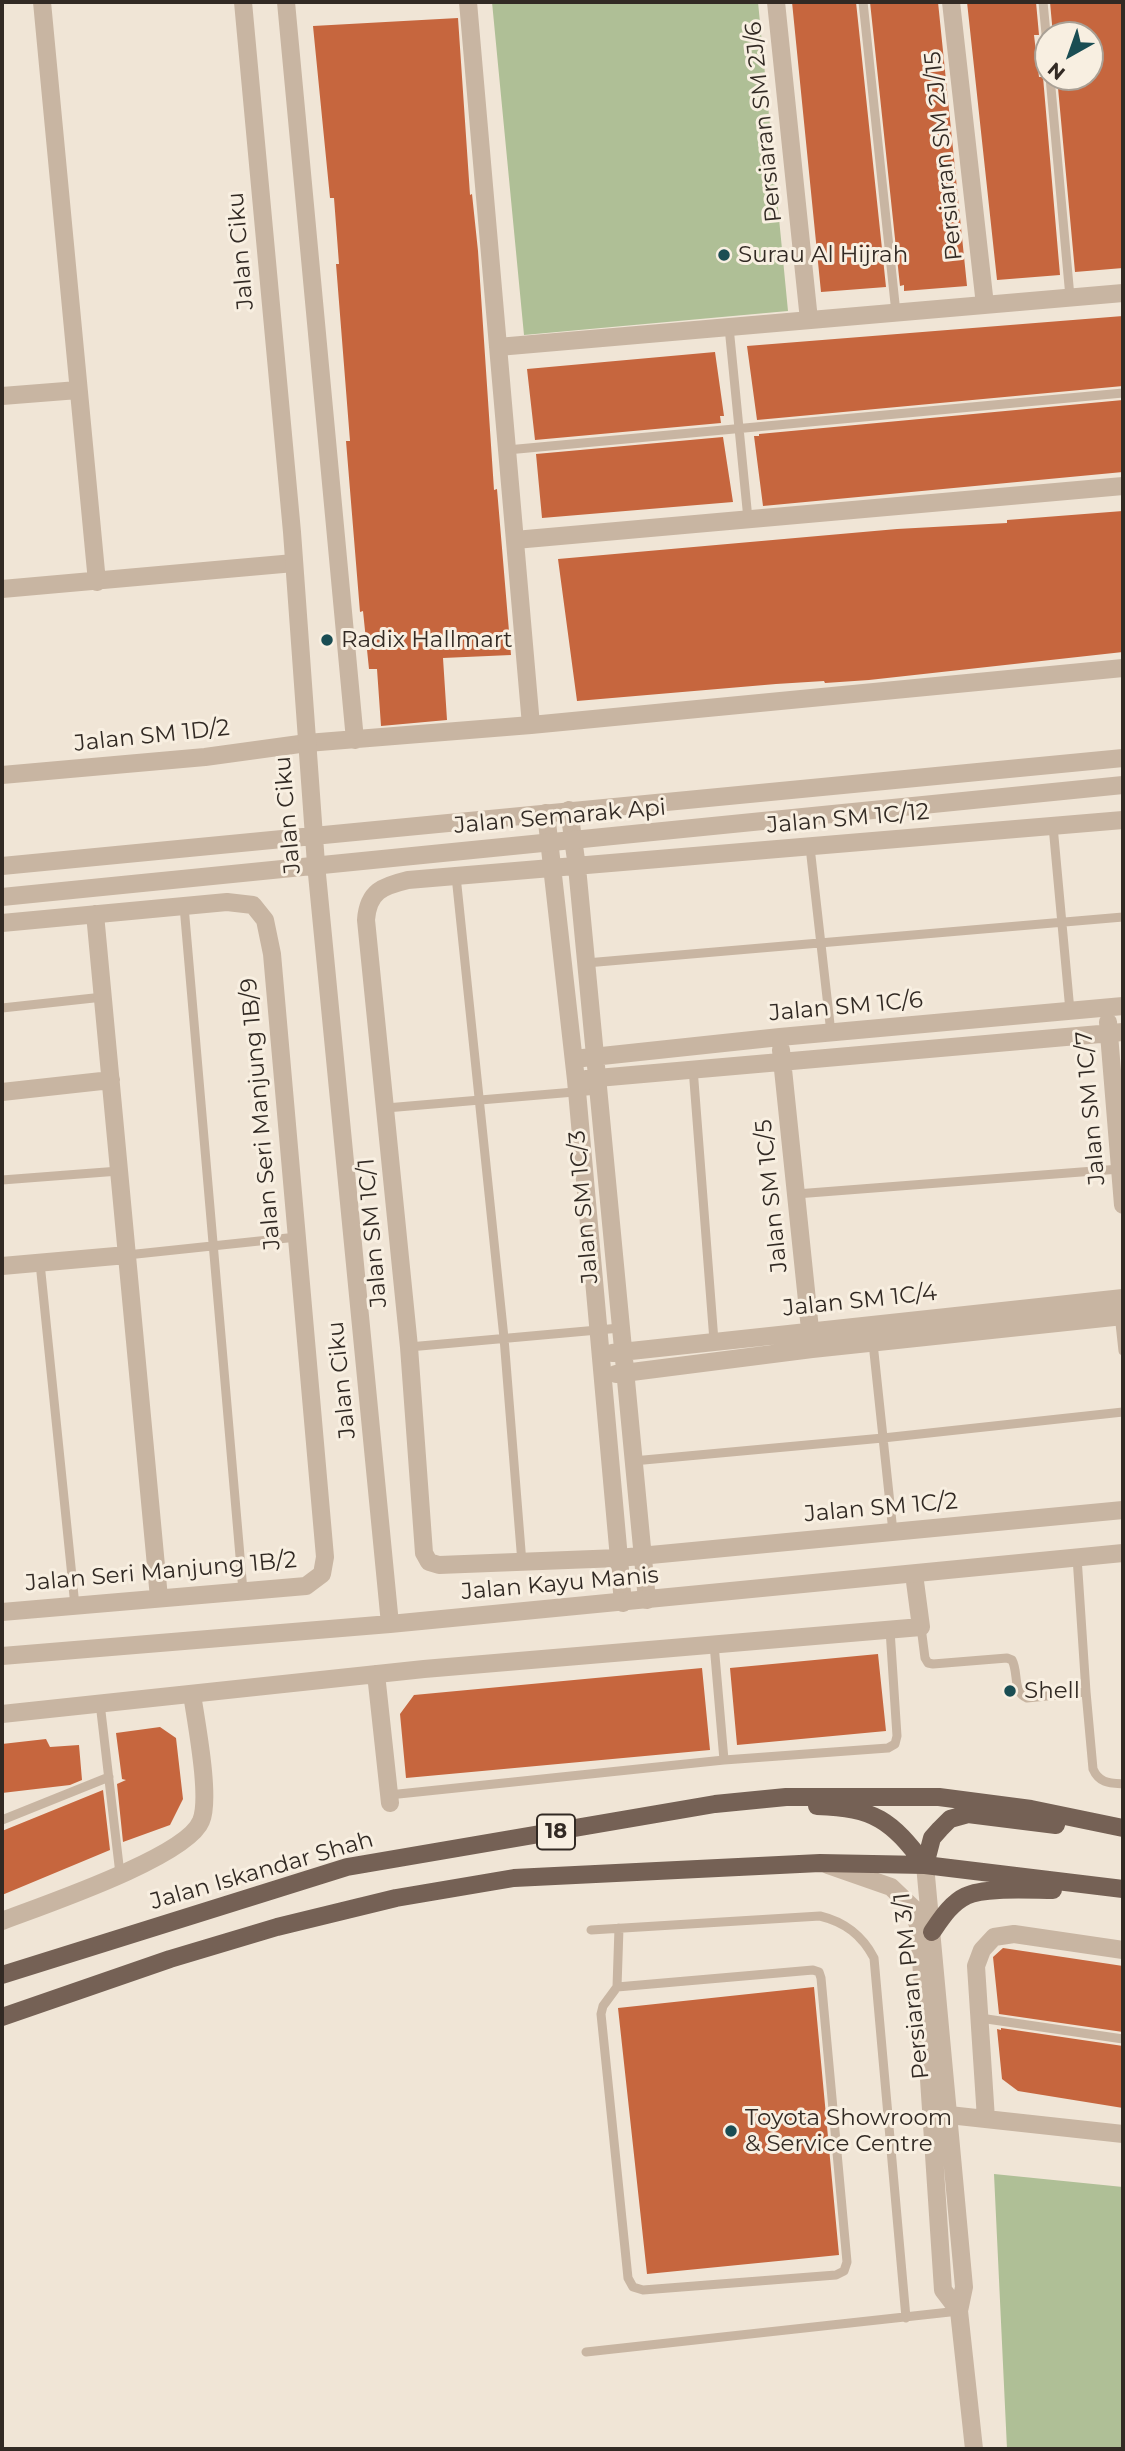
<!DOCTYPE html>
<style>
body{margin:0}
#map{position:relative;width:1125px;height:2451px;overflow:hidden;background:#f0e5d6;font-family:Montserrat,sans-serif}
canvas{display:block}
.frame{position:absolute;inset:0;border:4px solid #322a24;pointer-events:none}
.north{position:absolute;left:1034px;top:21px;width:70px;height:70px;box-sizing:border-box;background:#f8efe1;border:2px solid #a9a095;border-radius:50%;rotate:220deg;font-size:19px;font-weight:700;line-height:28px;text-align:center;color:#322a24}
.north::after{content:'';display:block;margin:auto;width:24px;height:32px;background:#1a4d53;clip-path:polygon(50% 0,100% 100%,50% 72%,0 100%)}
</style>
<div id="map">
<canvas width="1125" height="2451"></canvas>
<div class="frame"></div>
<div class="north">N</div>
</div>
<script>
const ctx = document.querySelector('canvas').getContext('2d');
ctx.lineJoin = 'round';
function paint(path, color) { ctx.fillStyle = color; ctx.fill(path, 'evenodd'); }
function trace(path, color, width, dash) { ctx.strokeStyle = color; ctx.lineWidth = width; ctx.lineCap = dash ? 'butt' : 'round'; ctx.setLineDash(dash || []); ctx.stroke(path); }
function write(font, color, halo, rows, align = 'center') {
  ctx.font = font + ' Montserrat,sans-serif'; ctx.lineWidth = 6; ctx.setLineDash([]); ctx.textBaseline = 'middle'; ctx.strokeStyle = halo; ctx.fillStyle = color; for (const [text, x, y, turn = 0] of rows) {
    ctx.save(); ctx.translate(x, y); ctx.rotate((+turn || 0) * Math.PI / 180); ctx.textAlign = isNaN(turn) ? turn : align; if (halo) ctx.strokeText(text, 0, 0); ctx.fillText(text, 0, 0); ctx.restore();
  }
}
paint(new Path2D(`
 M 492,2 L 758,2 L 788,311 L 524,335 Z
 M 994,2174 L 1123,2187 L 1123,2449 L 1007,2449 Z`), '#afbf96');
paint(new Path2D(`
 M 792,2 L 856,2 L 886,287 L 821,292 Z
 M 870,2 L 938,2 L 967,286 L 904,291 L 904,285 L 900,286 Z
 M 967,2 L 1036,2 L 1039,35 L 1034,35 L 1039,77 L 1043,77 L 1060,275 L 997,280 Z
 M 1050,2 L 1122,2 L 1123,268 L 1075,272 L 1057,77 L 1090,77 L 1090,35 L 1053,35 Z
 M 458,18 L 470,195 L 472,194 L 478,251 L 494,490 L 497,489 L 511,655 L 443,658 L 447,720 L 381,726 L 377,669 L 369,669 L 363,611 L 360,612 L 346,441 L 350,441 L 336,264 L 339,264 L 334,198 L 330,198 L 313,26 Z
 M 1123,316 L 1123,386 L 757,420 L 747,346 Z
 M 715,352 L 724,416 L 720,416 L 721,423 L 535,440 L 527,369 Z
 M 1123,400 L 1123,472 L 763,506 L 754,436 L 759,436 L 759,434 Z
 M 723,437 L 733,502 L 542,518 L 536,454 Z
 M 1123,511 L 1123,652 L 869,680 L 825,683 L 824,681 L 776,684 L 577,701 L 558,559 L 897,529 L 1007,523 L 1007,520 Z
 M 878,1654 L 886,1731 L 737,1745 L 730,1668 Z
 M 702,1668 L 710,1750 L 406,1778 L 400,1714 L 414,1695 Z
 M 160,1727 L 176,1738 L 183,1799 L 170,1825 L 123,1842 L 117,1784 L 126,1780 L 122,1779 L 116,1733 Z
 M 46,1739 L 50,1747 L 79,1745 L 82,1780 L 70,1785 L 2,1793 L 2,1744 Z
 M 103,1790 L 110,1850 L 2,1895 L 2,1831 Z
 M 1003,1948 L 1123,1966 L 1123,2032 L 999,2014 L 993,1957 Z
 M 814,1987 L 839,2255 L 647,2274 L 618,2008 Z
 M 1001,2028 L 1123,2046 L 1123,2108 L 1018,2091 L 1002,2079 L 997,2029 L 1001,2030 Z`), '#c6663e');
trace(new Path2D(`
 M 863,2 L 896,313
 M 1043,2 L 1048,55
 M 1050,77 L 1070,297
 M 729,327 L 748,519
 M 507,450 L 1123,393
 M 1053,826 L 1070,1011
 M 810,847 L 831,1033
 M 456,876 L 504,1338 L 522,1563
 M 184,906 L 243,1591
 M 586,963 L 1123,917
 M 2,1008 L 103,997
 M 693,1068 L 714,1341
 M 386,1108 L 598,1090
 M 2,1180 L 119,1171
 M 796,1194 L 1120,1169
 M 127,1255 L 297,1237
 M 40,1263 L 75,1606
 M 1119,1314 L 1123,1351
 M 873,1343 L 893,1532
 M 409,1347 L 620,1328
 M 633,1461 L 883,1438 L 1123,1412
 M 921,1627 L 925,1658 L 928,1663 L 933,1664 L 1007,1658 L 1012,1660 C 1019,1673 1012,1692 1027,1698 L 1086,1692 L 1077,1557
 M 714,1644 L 724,1760
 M 1086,1692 L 1093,1769 C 1099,1783 1109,1783 1123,1784
 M 100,1703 L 120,1874
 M 389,1795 L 724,1760 L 888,1748 L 895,1744 L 897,1736 L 890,1630
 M 2,1820 L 109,1777
 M 591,1930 L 820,1916 C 845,1922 862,1935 874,1958 L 906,2318
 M 617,1987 L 813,1970 L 819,1972 L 821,1978 L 847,2262 L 844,2271 L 836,2275 L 643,2290 L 633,2287 L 628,2278 L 601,2014 L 603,2006 L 617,1987 L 619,1928
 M 980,2018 L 1123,2039
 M 586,2352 L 959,2311`), '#c8b5a2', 9);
trace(new Path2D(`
 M 42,2 L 97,582
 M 286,2 L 355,740
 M 468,2 L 531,725
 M 776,2 L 809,320
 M 951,2 L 985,305
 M 498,347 L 1123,293
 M 2,396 L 78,390
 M 515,540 L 1123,486
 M 2,589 L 294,563
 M 2,775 L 205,757 L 307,743 L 531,725 L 1123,668
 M 569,810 L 577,867 L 647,1600
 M 546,813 L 576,1080 L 623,1603
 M 1123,820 L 408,880 C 383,886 368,891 366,920 L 409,1347 L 424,1553 L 429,1562 L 439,1565 L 619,1558 L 1123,1510
 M 95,914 L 159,1598
 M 2,923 L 227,902 L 253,905 L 265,920 L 272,954 L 325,1557 L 322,1574 L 306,1586 L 2,1612
 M 1108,1022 L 1123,1205
 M 781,1050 L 811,1339
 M 583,1058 L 780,1037 L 1123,1006
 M 586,1079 L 1123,1032
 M 2,1092 L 111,1080
 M 2,1266 L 127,1255
 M 612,1353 L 1123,1298
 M 616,1374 L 812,1349 L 1123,1316
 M 376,1674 L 390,1803
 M 2,1714 L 424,1669 L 921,1627 L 914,1574
 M 2,1921 C 41,1906 187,1857 201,1821 C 211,1798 196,1722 192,1694
 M 949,2115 L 1123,2134
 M 986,2119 L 976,1966 L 982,1950 L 994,1937 L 1014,1934 L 1123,1950`), '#c8b5a2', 18);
trace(new Path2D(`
 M 243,2 L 292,532 L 316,864 L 390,1624
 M 2,866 L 1123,758
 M 2,897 L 1123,785
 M 2,1656 L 390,1624 L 1123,1553
 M 828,1865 L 891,1887 L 913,1908 L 919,1929 L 943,2290 L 959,2311
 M 925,1865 L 964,2287 L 959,2311 L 974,2449`), '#c8b5a2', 18);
trace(new Path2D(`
 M 817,1806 C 875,1808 891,1820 925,1865
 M 925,1865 L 932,1838 L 940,1829 L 950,1819 L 968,1814 L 1056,1825
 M 932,1932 C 941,1919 951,1903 966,1896 C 984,1887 1031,1890 1053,1890
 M 2,1975 L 347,1867 L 715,1804 L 786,1797 L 939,1797 L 1031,1809 L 1123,1828
 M 2,2017 L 170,1959 L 277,1927 L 396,1898 L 514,1878 L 820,1863 L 925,1865 L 1123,1889`), '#756155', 18);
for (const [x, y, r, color] of [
 [724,255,7,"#1a4d53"],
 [327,640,7,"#1a4d53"],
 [1010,1691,7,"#1a4d53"],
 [731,2131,7,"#1a4d53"]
]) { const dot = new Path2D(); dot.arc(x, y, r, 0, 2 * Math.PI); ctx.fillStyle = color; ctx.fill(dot); trace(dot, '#f8efe1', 2.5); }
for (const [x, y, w] of [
 [556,1832,38]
]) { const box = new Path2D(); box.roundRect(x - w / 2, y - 17.5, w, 35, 5); ctx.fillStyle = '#f8efe1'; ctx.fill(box); trace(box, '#322a24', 2); }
write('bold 21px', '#322a24', null, [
 ["18",556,1832]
]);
write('23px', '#322a24', '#f8efe1', [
 ["Persiaran SM 2J/6",764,122,-96],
 ["Persiaran SM 2J/15",944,156,-96],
 ["Jalan Ciku",241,251,-95],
 ["Jalan SM 1D/2",152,736,-6],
 ["Jalan Ciku",288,815,-95],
 ["Jalan Semarak Api",560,817,-5],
 ["Jalan SM 1C/12",848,819,-5],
 ["Jalan SM 1C/6",846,1007,-5],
 ["Jalan SM 1C/7",1091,1108,-95],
 ["Jalan Seri Manjung 1B/9",261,1114,-95],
 ["Jalan SM 1C/5",772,1196,-96],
 ["Jalan SM 1C/3",584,1207,-95],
 ["Jalan SM 1C/1",373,1233,-95],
 ["Jalan SM 1C/4",860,1301,-6],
 ["Jalan Ciku",342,1380,-96],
 ["Jalan SM 1C/2",881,1508,-5],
 ["Jalan Seri Manjung 1B/2",161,1572,-5],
 ["Jalan Kayu Manis",560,1584,-5],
 ["Jalan Iskandar Shah",262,1871,-16],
 ["Persiaran PM 3/1",912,1986,-96]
]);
write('23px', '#322a24', '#f8efe1', [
 ["Surau Al Hijrah",738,255],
 ["Radix Hallmart",341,640],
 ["Shell",1024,1691],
 ["Toyota Showroom",745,2118],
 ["& Service Centre",745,2144]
], 'left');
</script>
